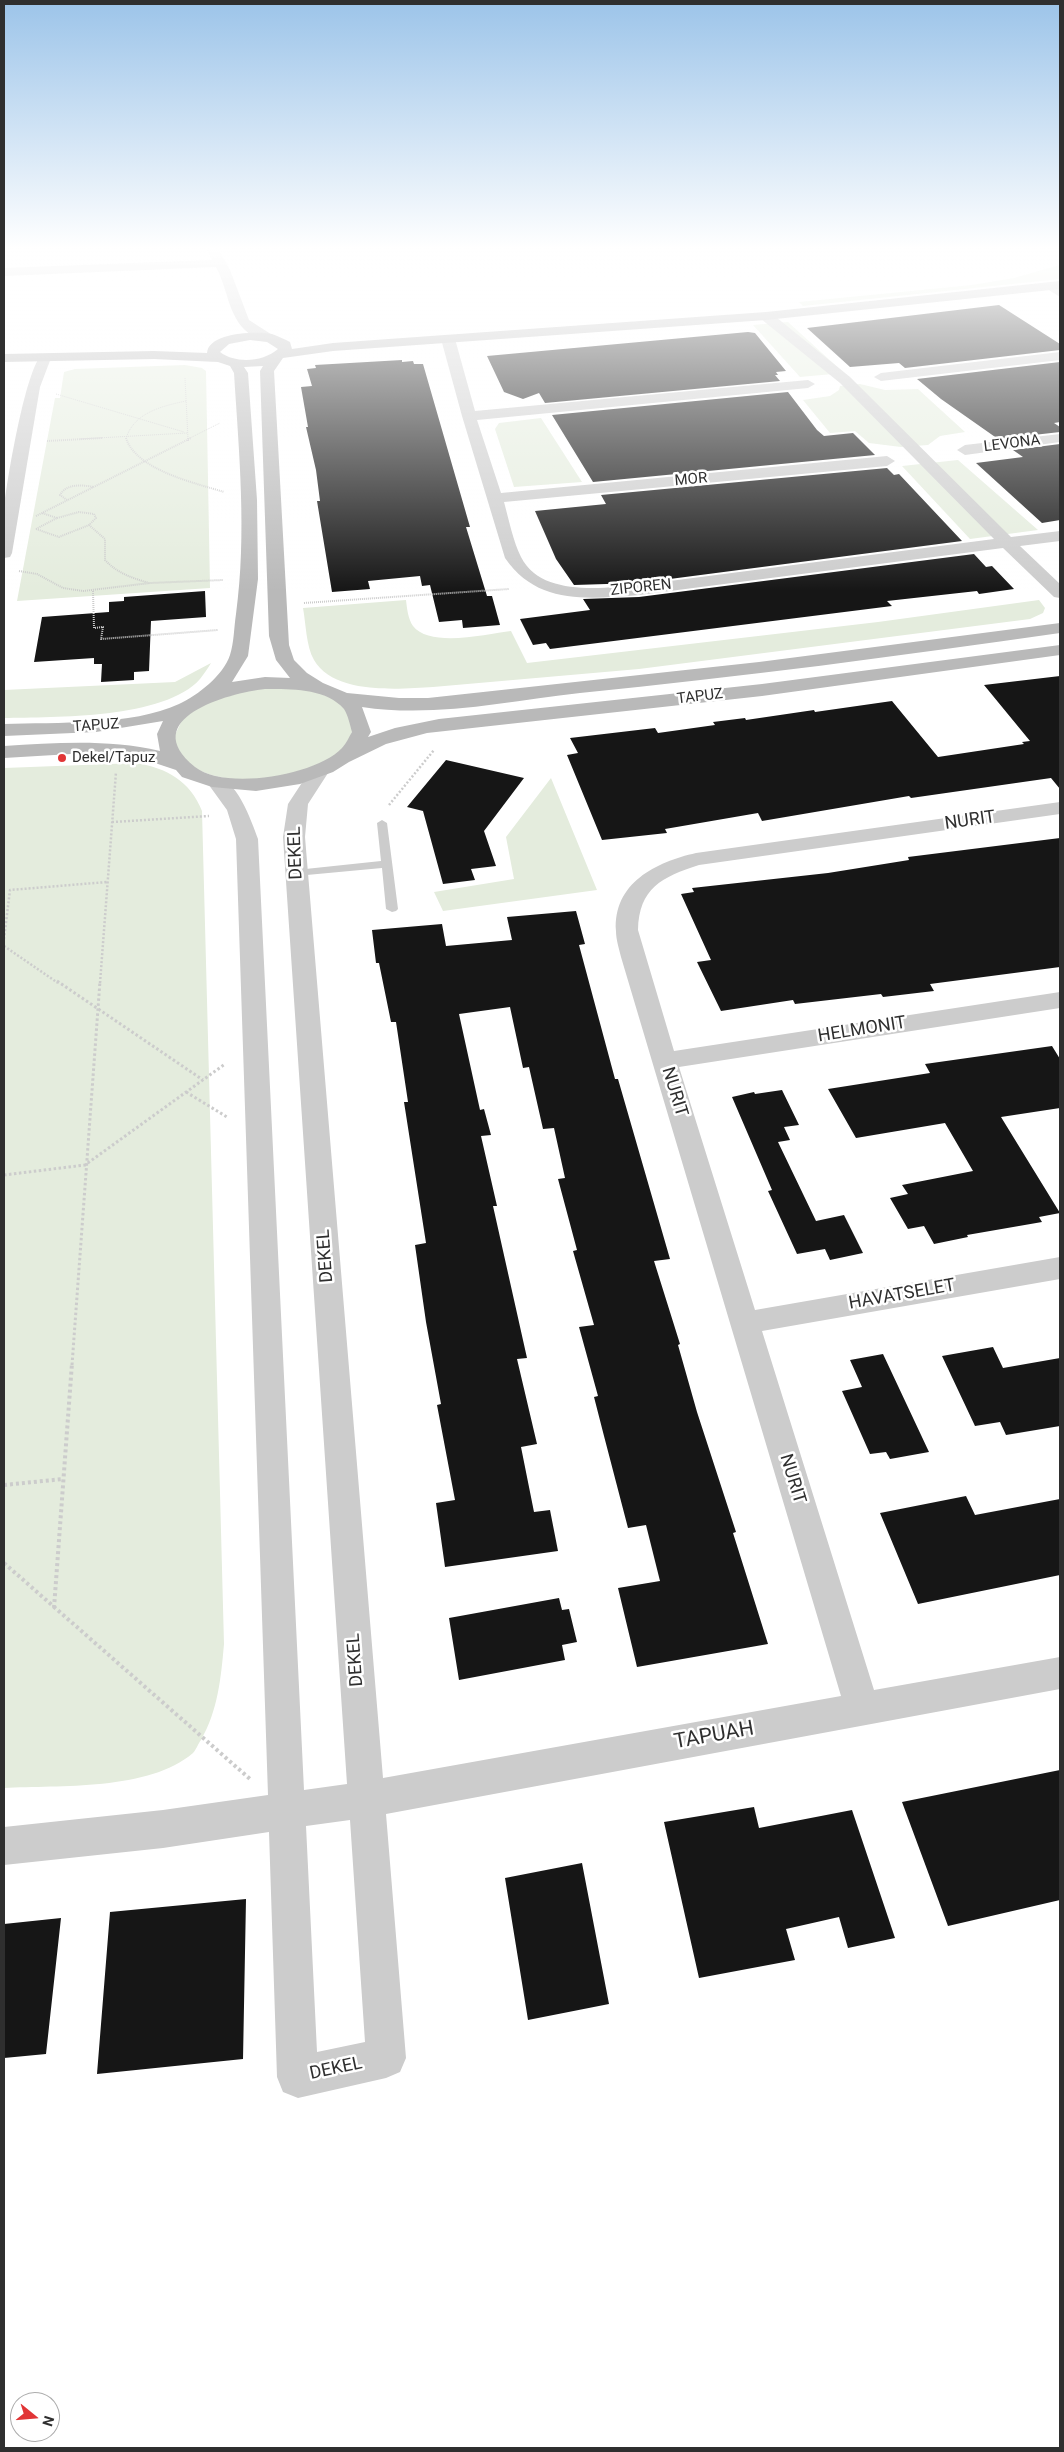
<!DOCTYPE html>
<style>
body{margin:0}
#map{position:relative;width:1064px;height:2452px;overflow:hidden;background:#fff;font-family:Roboto,sans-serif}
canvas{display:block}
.frame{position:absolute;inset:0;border:5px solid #2f2f2f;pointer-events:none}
.north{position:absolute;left:10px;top:2392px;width:50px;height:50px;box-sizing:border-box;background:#fff;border:1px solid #acacac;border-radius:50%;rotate:107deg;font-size:14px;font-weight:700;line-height:20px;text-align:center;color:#2f2f2f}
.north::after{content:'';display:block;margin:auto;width:18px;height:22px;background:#e13536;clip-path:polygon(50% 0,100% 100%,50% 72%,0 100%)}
</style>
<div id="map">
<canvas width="1064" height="2452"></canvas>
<div class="frame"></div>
<div class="north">N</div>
</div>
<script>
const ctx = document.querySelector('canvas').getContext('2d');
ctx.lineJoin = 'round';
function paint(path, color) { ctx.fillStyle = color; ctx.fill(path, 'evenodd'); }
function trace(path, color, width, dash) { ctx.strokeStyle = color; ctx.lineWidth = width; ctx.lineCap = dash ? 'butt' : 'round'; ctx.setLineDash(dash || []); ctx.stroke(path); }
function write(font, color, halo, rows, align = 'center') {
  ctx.font = font + ' Roboto,sans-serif'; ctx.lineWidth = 5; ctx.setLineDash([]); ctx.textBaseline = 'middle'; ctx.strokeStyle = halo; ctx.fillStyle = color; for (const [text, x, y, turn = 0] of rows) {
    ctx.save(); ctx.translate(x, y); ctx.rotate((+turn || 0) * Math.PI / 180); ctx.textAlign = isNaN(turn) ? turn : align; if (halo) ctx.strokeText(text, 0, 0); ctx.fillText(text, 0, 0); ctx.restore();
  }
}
paint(new Path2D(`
 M 1060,265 L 1060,279 L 803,306 L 799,302 L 972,285 L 1014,278 Z
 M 788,322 L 844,373 L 800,377 L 753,325 Z
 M 185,365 L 202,368 L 206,371 L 210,588 L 17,601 L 55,398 L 60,398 L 64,372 L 75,369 Z
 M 860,384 L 885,390 L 918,389 L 965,432 L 940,436 L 928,445 L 901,447 L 869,443 L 855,431 L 830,433 L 803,400 L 830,396 L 839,390 L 840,386 Z
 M 541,418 L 582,482 L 514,487 L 495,429 L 499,423 Z
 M 958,460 L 1038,530 L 970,539 L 902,466 Z
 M 406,600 C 407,608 408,619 413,626 C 430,648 487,634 511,631 L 527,663 L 878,622 L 1039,600 L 1045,608 L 1043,613 L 1030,619 L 639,669 L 433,687 C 399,689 334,695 314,660 C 306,646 306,624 303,608 Z
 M 211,663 C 208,668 204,674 200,679 C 165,719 54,717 4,718 L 4,690 L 175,682 Z
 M 265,686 C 291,689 326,687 345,709 C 349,713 351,721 353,727 C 345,784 212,798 179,755 C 176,751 175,742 174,737 L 183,718 L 204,702 Z
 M 136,763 C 167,768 190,781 202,811 L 224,1644 C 221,1678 218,1710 201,1740 C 198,1744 196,1750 193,1753 C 149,1791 59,1785 4,1788 L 4,768 Z
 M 551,778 L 597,890 L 443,911 L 434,892 L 514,879 L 506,837 Z`), '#e4ecdd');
paint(new Path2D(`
 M 999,305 L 1060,344 L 1060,350 L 905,368 L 899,363 L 850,367 L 807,328 Z
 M 748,332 L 755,333 L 786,371 L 776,372 L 778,375 L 775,375 L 780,381 L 545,403 L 539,393 L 523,399 L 504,392 L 487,356 Z
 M 402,360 L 402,362 L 413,361 L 414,364 L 423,364 L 470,527 L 466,527 L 487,596 L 492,596 L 500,625 L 463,628 L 462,620 L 439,622 L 430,585 L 422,586 L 420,576 L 368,581 L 370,589 L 332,592 L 317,501 L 320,501 L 316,470 L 306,427 L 308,427 L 301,387 L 312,386 L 307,369 L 316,368 L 315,365 Z
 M 1060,362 L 1060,422 L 1054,423 L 1060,427 L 1060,432 L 998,439 L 941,399 L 917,379 Z
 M 788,392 L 817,430 L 824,436 L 853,433 L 875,455 L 593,482 L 552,415 Z
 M 1060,444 L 1060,520 L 1042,523 L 976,463 L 1023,457 L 1013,450 Z
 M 887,468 L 894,475 L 899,474 L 962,541 L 639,583 L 574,585 L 556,559 L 535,511 L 606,504 L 601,495 Z
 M 974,554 L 986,567 L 992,566 L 1014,589 L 979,594 L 977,591 L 887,601 L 892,606 L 550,649 L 546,643 L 533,645 L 520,619 L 590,610 L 583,599 L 639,597 Z
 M 205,591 L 206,617 L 151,621 L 149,671 L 134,672 L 134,680 L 101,682 L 102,664 L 94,664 L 94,658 L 34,662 L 42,617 L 109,612 L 109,602 L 124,601 L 124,597 Z
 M 1060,676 L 1060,789 L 1051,778 L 911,798 L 909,796 L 762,821 L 758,813 L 665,829 L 667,833 L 602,840 L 567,755 L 578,753 L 570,738 L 655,728 L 658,733 L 715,725 L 713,722 L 745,718 L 746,720 L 814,710 L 815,712 L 892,701 L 938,757 L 1024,744 L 1022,742 L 1030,741 L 984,685 Z
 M 446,760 L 524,778 L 484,831 L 496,866 L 471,869 L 475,880 L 443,884 L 423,811 L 407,807 Z
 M 1060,838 L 1060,967 L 930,984 L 934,991 L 883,997 L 881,994 L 795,1004 L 793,1000 L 721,1011 L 697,962 L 711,960 L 681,894 L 694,892 L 692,888 L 828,873 L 909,860 L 908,857 Z
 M 576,911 L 585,944 L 579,945 L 615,1079 L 618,1079 L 670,1259 L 654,1261 L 680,1344 L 678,1345 L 697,1412 L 736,1532 L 733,1533 L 768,1644 L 637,1667 L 618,1588 L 660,1581 L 646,1525 L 628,1528 L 604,1436 L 594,1397 L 598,1396 L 579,1327 L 594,1325 L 573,1251 L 577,1250 L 558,1179 L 565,1178 L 554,1128 L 543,1129 L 529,1067 L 523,1068 L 510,1007 L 459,1014 L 480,1110 L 484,1109 L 491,1135 L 481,1136 L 497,1206 L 493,1206 L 527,1358 L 517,1359 L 537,1444 L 521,1447 L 534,1512 L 550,1510 L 558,1551 L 445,1567 L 436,1503 L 455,1500 L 437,1405 L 441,1404 L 426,1322 L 415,1245 L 426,1243 L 404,1102 L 408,1102 L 396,1022 L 391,1022 L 379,963 L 376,963 L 372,930 L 442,924 L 446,946 L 512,940 L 507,917 Z
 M 1052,1046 L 1060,1059 L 1060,1108 L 1001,1117 L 1060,1213 L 1039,1217 L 1042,1222 L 967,1235 L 968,1237 L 934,1244 L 924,1226 L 908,1229 L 890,1198 L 908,1194 L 902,1185 L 973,1171 L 945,1123 L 856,1138 L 828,1089 L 930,1073 L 925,1064 Z
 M 782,1090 L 799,1125 L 784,1127 L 790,1140 L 778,1142 L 816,1221 L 844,1215 L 863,1253 L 830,1260 L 825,1249 L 797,1254 L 768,1191 L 772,1190 L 732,1097 L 754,1092 L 755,1094 Z
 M 993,1347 L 1003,1368 L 1060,1358 L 1060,1426 L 1006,1435 L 1000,1422 L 975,1426 L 942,1356 Z
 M 883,1354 L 929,1452 L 890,1459 L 886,1452 L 870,1454 L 842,1391 L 862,1387 L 850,1360 Z
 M 966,1496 L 975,1515 L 1060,1499 L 1060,1575 L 918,1604 L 880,1513 Z
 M 559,1598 L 562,1610 L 569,1609 L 577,1642 L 562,1645 L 565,1660 L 459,1680 L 449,1618 Z
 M 1060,1770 L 1060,1900 L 948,1926 L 902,1802 Z
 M 754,1807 L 759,1828 L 852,1810 L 895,1938 L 848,1948 L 839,1917 L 786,1929 L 795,1960 L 699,1978 L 664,1822 Z
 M 582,1863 L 609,2004 L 528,2020 L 505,1878 Z
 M 246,1899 L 243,2059 L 97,2074 L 110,1912 Z
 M 61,1918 L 46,2054 L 4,2058 L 4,1924 Z`), '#161616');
trace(new Path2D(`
 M 185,378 L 188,439
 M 56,394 L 184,432
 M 80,439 L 187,433
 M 126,439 C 133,413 162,406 186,401
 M 188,439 L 220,423`), '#ccc', 1, [1, 1]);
trace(new Path2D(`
 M 126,438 C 136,470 195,483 224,492
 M 188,438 L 188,441
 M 47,441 L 102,438
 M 67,500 L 60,495 C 67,483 82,485 94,487
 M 36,516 L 191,438
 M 89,525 L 105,539 L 105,560 C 117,573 132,578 149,583
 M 36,529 L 59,537 L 89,525 L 96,518 L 94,514 L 79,512 L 57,518
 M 36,529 L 57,518 L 42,513
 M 19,571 L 37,574 L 63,588 L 83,591 L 150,583 L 223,580
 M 93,591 L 94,628 L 103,627 L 101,639 L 218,630
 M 304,603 L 509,589`), '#ccc', 2, [1, 1]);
trace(new Path2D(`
 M 389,805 L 434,750
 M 112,822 L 209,816
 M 4,939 L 10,890 L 107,882
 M 4,946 L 58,983
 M 100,983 L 116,772`), '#ccc', 2.5, [2, 2]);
trace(new Path2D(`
 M 57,981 L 203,1080
 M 186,1092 L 227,1117
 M 4,1175 L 85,1165 L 225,1064
 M 72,1365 L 100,981`), '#ccc', 3, [2.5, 2.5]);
trace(new Path2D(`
 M 4,1485 L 63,1479
 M 4,1563 L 250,1779
 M 54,1608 L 72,1363`), '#ccc', 4, [3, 3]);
paint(new Path2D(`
 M 382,820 L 387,823 L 398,909 L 396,911 L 392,912 L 386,909 L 382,868 L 296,876 L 291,873 L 296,870 L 381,861 L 377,823 Z`), '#ccc');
paint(new Path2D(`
 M 206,248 L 218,248 L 230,270 L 249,320 L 277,338 L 275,341 C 269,342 265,341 259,339 C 228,326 230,293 216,267 L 4,276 L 4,268 L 212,260 Z
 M 1050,283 L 1060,288 L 1060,297 L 1044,287 L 1046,284 Z
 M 766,312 L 771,313 L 850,377 L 1011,537 L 1060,531 L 1060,541 L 1020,546 L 1060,584 L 1060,598 L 1054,597 L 1003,548 L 639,595 C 588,599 537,605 505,558 L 462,416 L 441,339 L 443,336 L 453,336 L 455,339 L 475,411 L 808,380 L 815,384 L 808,388 L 477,420 L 501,493 L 887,456 L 895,461 L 887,466 L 504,502 C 509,520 513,541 521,557 C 541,597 603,588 639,585 L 994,539 L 840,383 L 761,319 L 760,316 Z
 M 1060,352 L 1060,360 L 881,381 L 874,377 L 881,373 Z
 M 44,354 L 51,358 L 40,387 L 12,553 L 10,557 L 4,558 C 3,542 2,524 4,508 C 6,486 27,358 44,354 Z
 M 1060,434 L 1060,442 L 965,455 L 957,450 L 965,445 Z
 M 318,767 L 325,769 L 328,773 L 308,804 L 305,837 L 383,1778 L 841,1696 L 621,957 C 619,948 616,940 616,931 C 613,883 656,862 696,853 L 1060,802 L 1060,814 L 699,865 C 662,877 639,888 638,930 L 674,1051 L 1060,992 L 1060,1008 L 679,1067 L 755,1310 L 1060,1257 L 1060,1279 L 762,1331 L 874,1690 L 1060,1657 L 1060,1689 L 386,1814 L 406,2058 L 400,2072 L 386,2078 L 298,2098 L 283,2092 L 277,2077 L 269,1832 L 163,1848 L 4,1865 L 4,1827 L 163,1810 L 268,1795 L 236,839 L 227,810 L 206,781 L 209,777 C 234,770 251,820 258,839 L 304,1790 L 347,1784 L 283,837 L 288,804 L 311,769 ZM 350,1820 L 365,2042 L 317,2052 L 306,1826 Z`), '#ccc');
paint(new Path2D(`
 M 1060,281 L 1060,289 L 766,320 L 333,351 L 283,358 L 274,371 L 289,645 L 294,660 L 307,673 L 323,683 L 347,693 L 399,698 L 428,698 L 759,662 L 1060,623 L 1060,633 C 900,656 741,677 580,693 C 509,701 434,718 362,707 L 371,732 L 368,737 L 395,728 L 439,719 L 762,684 L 1060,645 L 1060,655 L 762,696 L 427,733 L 386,744 L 349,762 L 333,772 L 300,784 L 256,791 L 212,787 L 182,777 L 176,770 L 152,762 L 115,755 L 71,754 L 4,758 L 4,746 C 57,743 108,739 160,751 L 157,734 L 163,721 L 96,732 L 4,736 L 4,724 C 56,722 132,726 179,704 C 198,695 223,676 230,655 C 234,643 234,627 236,614 C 247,534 239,453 234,373 L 230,366 L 218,362 L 154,359 L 4,362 L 4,354 L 154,351 L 207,353 C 209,332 256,331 272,334 C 278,336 284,339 290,342 L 292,349 L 333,343 L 766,312 ZM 250,340 L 267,342 L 278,349 C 263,362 236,364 220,352 L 229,344 ZM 263,366 L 260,371 L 269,636 L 276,660 L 290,678 L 265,677 L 232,682 L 248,656 L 258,579 L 257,500 L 248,373 L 244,367 ZM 265,689 C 290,689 326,688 344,709 C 348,715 350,725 352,732 C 349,737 346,744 342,748 C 317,775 225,791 195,767 C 136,719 228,693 265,689 Z`), '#b9b9b9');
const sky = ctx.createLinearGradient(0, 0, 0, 591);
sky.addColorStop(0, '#9cc4e9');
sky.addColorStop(0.42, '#fff');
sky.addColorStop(1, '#ffffff00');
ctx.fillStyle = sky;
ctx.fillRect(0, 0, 1064, 591);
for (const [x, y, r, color] of [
 [62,758,5,"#e13536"]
]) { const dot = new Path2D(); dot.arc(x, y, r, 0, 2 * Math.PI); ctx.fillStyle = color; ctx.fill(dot); trace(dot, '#fff', 2); }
write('15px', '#2f2f2f', '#fff', [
 ["LEVONA",1012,444,-7],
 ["MOR",691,480,-5],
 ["ZIPOREN",641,588,-6],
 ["TAPUZ",700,697,-7],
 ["TAPUZ",96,726,-4]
]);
write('15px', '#2f2f2f', '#fff', [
 ["Dekel/Tapuz",72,758]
], 'left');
write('18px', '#2f2f2f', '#fff', [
 ["NURIT",970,821,-8],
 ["DEKEL",296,853,-92],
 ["HELMONIT",862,1030,-9],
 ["NURIT",674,1092,73],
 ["DEKEL",326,1256,-94],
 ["HAVATSELET",902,1295,-10],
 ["NURIT",792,1479,73],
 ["DEKEL",356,1660,-94],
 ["DEKEL",336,2069,-12]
]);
write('21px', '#2f2f2f', '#fff', [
 ["TAPUAH",714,1736,-10]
]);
</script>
